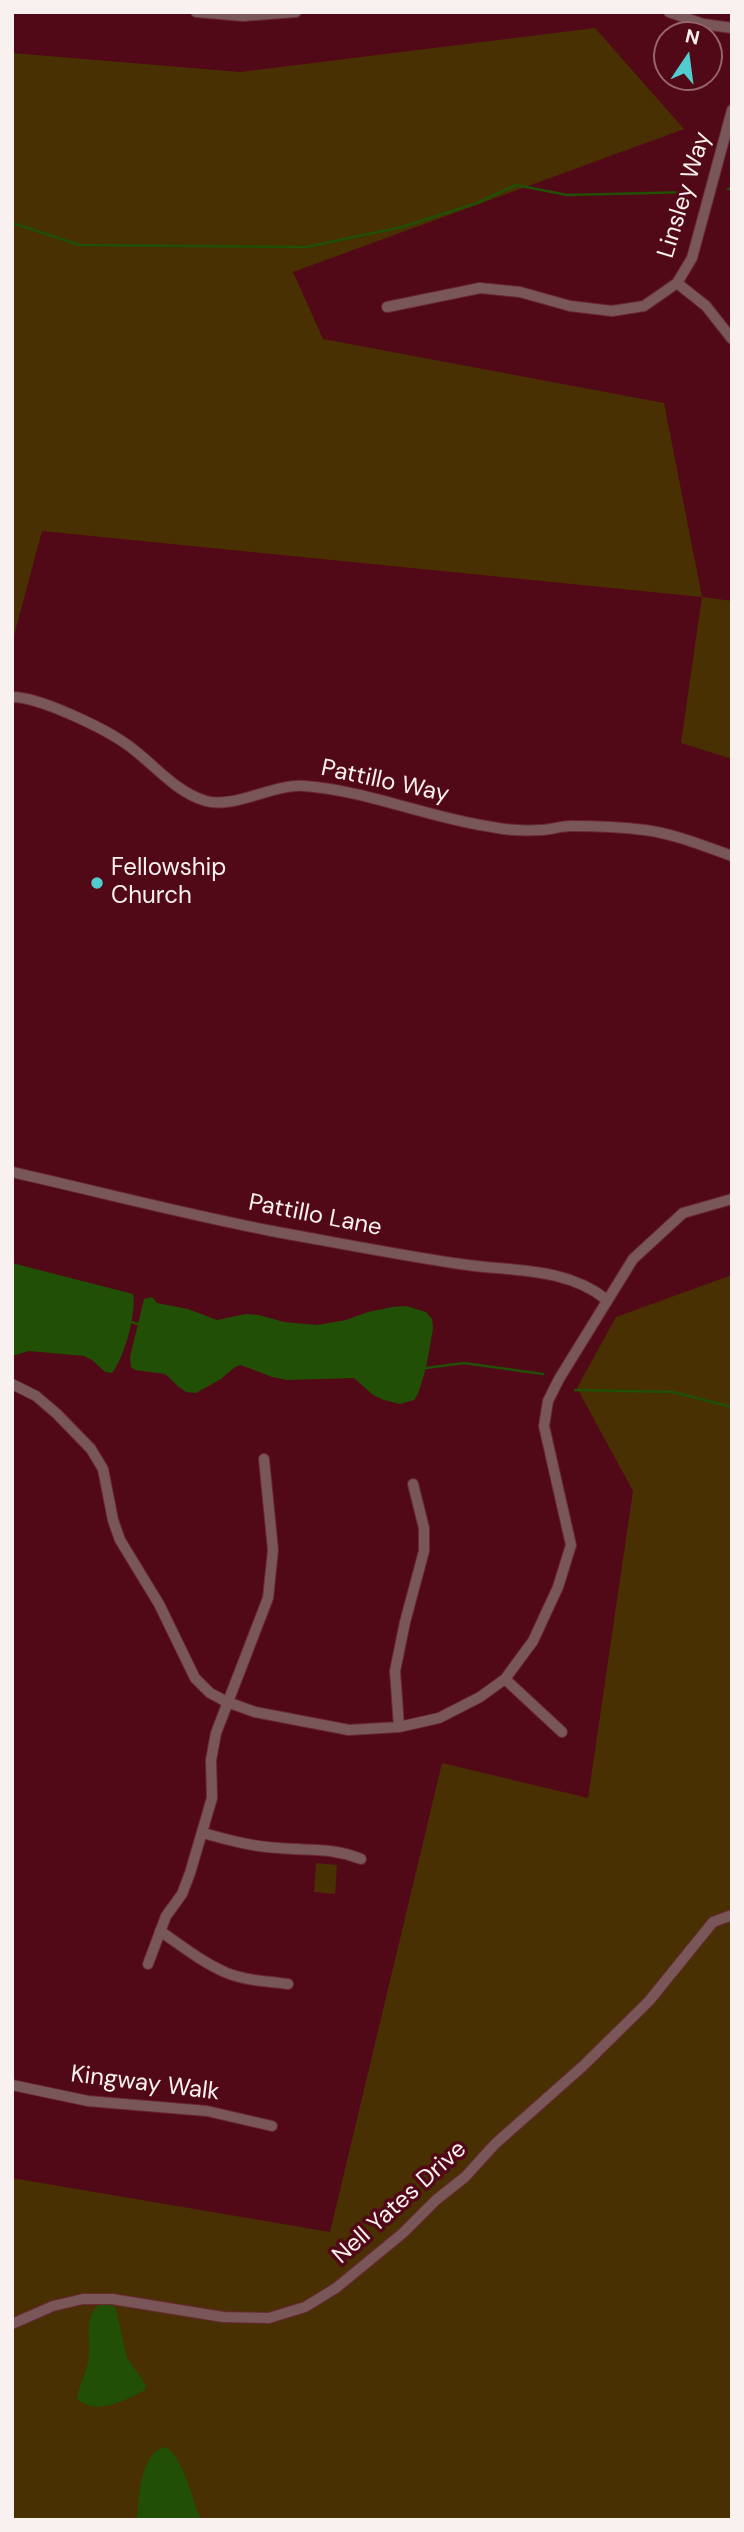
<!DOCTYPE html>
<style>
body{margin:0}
#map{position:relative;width:744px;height:2532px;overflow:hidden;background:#520917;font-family:"DM Sans",sans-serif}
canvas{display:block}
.frame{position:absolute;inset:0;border:14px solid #f9f0f0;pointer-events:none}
.north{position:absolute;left:653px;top:21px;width:70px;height:70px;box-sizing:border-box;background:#520917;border:2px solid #95656e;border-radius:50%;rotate:13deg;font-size:19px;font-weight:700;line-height:28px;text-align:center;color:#f9f0f0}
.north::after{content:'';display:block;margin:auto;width:24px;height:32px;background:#52cdcf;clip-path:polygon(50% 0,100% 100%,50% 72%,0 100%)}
</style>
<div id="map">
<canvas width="744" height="2532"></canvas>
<div class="frame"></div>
<div class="north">N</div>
</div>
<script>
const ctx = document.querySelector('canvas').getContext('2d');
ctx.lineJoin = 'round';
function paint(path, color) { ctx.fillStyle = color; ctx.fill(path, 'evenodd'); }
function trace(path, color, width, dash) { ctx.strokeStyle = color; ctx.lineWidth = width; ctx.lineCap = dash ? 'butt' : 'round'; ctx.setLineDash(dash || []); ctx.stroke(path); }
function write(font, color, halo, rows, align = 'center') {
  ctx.font = font + ' "DM Sans",sans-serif'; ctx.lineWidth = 7; ctx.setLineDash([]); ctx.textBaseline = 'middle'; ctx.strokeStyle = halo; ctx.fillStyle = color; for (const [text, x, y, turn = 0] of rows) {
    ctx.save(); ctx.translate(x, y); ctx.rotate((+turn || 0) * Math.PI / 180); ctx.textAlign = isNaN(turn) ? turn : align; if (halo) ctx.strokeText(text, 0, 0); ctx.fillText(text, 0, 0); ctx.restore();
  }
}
paint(new Path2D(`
 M 595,28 L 684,129 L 293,272 L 323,339 L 664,403 L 702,597 L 732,601 L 732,759 L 681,743 L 702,597 L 42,531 L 12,643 L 12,53 L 240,72 Z
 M 732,1275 L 732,2520 L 12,2520 L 12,2178 L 330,2232 L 442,1763 L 588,1798 L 633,1491 L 577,1388 L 616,1317 Z
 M 316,1863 L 337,1865 L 335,1894 L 314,1892 Z`), '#483003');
paint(new Path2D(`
 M 12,1263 L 133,1294 C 137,1312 124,1359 112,1373 L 105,1372 L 92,1360 L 84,1356 L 29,1351 L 12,1356 Z
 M 152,1297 L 157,1303 L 188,1309 L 217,1320 L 246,1314 L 259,1315 L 284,1322 L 317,1325 L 346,1320 L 368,1312 L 392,1307 L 406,1306 L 426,1312 L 432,1319 L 433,1329 L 426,1368 L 418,1394 L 414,1400 L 400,1404 L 384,1400 L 373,1395 L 354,1378 L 287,1380 L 272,1377 L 241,1365 L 235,1367 L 221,1379 L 196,1393 L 186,1392 L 179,1387 L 165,1374 L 135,1370 L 131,1367 L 130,1357 L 144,1299 Z
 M 106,2299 L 113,2303 L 116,2309 L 127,2358 L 146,2385 L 145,2390 C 124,2401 97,2416 77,2399 C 79,2385 86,2374 88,2361 C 93,2337 79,2316 106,2299 Z
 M 166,2447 C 184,2459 192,2499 201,2520 L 137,2520 C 139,2500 140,2450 166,2447 Z`), '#204f05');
trace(new Path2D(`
 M 728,189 L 732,189
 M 12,223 L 80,245 L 306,247 L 402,227 L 477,203 L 516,185 L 567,195 L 690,192
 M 131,1322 L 138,1324
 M 426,1368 L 464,1363 L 543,1374
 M 575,1390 L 673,1392 L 732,1407`), '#204f05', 2.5);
const minor = new Path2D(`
 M 196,12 L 243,16 L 296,12
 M 669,12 L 703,24 L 732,28
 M 677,283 L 706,306 L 732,339
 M 387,307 L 480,288 L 520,292 L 570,306 L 612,311 L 644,306 L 677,283 L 692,258 L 732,110
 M 12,697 C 40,697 106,729 129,746 C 154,764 175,792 206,801 C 235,809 274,783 305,786 C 369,791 429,818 492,827 C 507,830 524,831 540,830 C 550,830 560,826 571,826 C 595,826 621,827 645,830 C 675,834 704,846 732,856
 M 12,1172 C 100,1192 188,1215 277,1232 C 338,1243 399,1255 460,1264 C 511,1272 565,1266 607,1300
 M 12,1384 L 36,1396 L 57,1414 L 91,1449 L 103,1469 L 113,1520 L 120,1540 L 159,1604 L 195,1678 L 210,1693 L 227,1702 L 255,1712 L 349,1730 L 399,1727 L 439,1718 L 480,1697 L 505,1679 L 533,1641 L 558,1587 L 571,1545 L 544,1426 L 548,1401 L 559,1379 L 633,1259 L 683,1213 L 732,1199
 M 505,1679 L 562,1732
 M 399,1727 L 395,1671 L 405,1622 L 424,1551 L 424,1528 L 413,1484
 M 203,1833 C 228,1840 254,1847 279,1848 C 311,1851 330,1847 361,1859
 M 160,1931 C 182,1946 203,1963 227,1973 C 246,1981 268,1981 288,1984
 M 148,1964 L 166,1916 L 182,1894 L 190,1873 L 212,1798 L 211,1760 L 216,1733 L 268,1598 L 273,1550 L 264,1459
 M 12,2085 L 88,2101 L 207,2111 L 272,2126
 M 12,2324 L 53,2306 L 83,2299 L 112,2299 L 223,2317 L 269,2318 L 305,2307 L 336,2288 L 403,2233 L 436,2200 L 465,2177 L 495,2144 L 583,2066 L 649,2001 L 713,1922 L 732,1915`);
trace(minor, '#692935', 12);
trace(minor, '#795657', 10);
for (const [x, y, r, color] of [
 [97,883,7,"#52cdcf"]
]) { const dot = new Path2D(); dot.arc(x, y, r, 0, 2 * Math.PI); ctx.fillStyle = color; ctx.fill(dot); trace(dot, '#520917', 2.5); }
write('24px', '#f9f0f0', '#520917', [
 ["Linsley Way",685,195,-73],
 ["Pattillo Way",385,782,12],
 ["Pattillo Lane",315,1216,11],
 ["Kingway Walk",145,2084,7],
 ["Nell Yates Drive",400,2203,-42]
]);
write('24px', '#f9f0f0', '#520917', [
 ["Fellowship",111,869],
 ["Church",111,897]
], 'left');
</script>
